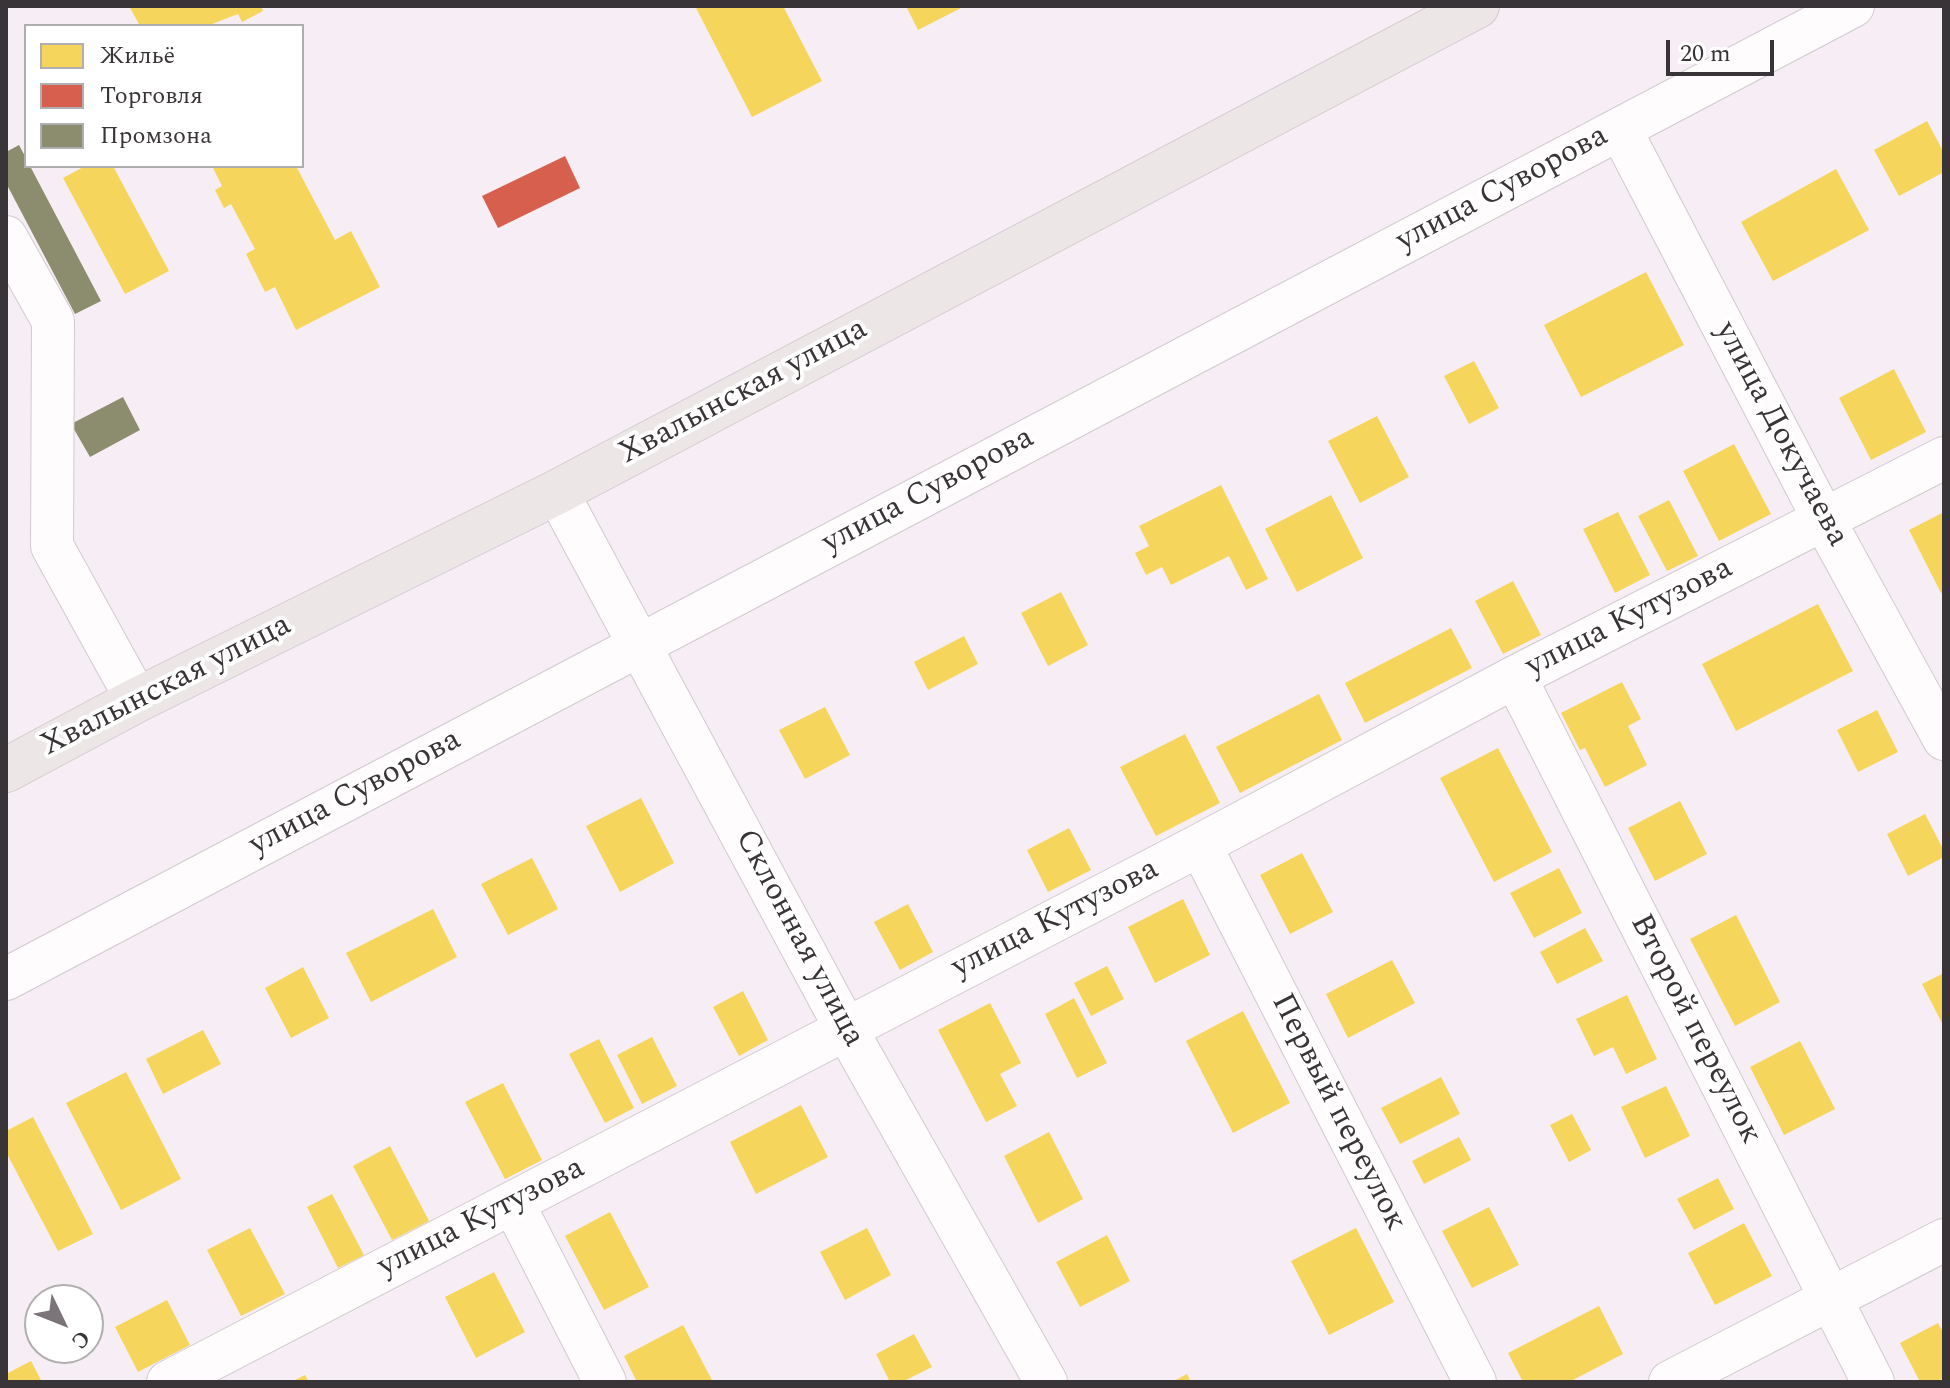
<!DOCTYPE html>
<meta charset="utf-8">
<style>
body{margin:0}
#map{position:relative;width:1950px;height:1388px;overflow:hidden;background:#f6eef4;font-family:Spectral,serif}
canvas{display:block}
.frame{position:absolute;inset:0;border:8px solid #393437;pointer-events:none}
.legend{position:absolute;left:24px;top:24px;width:280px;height:144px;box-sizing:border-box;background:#fff;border:2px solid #b0aeaf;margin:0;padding:10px 14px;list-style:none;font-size:24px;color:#393437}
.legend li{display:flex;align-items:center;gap:16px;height:40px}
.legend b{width:40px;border:2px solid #b0aeaf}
.north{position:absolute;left:24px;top:1284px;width:80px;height:80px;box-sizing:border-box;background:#fff;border:2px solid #b0aeaf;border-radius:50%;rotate:133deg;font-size:22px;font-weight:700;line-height:32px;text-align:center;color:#393437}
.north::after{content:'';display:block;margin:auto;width:28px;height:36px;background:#7b7579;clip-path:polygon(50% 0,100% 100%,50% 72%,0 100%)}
.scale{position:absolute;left:1666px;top:40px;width:108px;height:36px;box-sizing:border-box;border:4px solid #393437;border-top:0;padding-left:10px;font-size:24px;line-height:28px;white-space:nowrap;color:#393437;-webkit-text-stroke:6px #fff;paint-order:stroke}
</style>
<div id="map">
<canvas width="1950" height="1388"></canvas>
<div class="frame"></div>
<ul class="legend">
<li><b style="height:22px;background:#f6d55c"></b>Жильё</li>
<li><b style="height:22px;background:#d6604d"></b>Торговля</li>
<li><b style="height:22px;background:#8c8c6e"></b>Промзона</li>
</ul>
<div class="north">С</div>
<div class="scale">20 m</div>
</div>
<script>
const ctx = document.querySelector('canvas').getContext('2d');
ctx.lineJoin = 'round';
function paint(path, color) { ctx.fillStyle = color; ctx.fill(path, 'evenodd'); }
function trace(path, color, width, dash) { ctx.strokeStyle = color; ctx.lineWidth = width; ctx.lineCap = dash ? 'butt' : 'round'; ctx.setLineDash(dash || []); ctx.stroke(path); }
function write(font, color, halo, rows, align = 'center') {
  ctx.font = font + ' Spectral,serif'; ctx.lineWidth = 8; ctx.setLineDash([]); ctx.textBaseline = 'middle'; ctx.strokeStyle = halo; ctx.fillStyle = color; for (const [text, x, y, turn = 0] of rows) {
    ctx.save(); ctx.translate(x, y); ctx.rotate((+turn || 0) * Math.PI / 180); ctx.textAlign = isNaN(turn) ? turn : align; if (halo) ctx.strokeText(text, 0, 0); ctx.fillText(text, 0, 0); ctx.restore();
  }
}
paint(new Path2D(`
 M 129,6 L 261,6 L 263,11 L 242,22 L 238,14 L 207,26 L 140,26 Z
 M 695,6 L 783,6 L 822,81 L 752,117 Z
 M 906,6 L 965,6 L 918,30 Z
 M 1927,121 L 1944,153 L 1944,172 L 1899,196 L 1874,150 Z
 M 85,166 L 113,166 L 169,271 L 125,294 L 63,178 Z
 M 212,166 L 296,166 L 335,240 L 351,231 L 380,287 L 296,330 L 275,287 L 265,292 L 246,254 L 255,249 L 231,204 L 224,208 L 215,190 L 222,186 Z
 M 1836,169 L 1869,230 L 1773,281 L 1741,222 Z
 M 1646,272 L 1684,345 L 1581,397 L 1544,325 Z
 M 1474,361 L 1499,408 L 1469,424 L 1444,376 Z
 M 1894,369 L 1926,432 L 1871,460 L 1839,398 Z
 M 1377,416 L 1409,477 L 1360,503 L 1328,441 Z
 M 1734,444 L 1771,514 L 1719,541 L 1683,471 Z
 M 1221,485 L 1268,579 L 1246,590 L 1229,556 L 1171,585 L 1162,567 L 1146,575 L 1135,553 L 1149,546 L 1139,526 Z
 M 1331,495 L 1363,558 L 1297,592 L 1265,529 Z
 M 1669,500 L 1698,556 L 1667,571 L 1638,516 Z
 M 1618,512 L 1650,575 L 1615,593 L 1583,529 Z
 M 1944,512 L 1944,591 L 1941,593 L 1909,530 Z
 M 1513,581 L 1541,635 L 1503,654 L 1475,601 Z
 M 1061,592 L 1088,645 L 1048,666 L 1021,613 Z
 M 1818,604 L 1853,671 L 1736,731 L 1702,664 Z
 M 1451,628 L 1472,668 L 1365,723 L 1345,683 Z
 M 964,636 L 978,664 L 928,690 L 914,662 Z
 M 1622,682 L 1641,719 L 1628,726 L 1647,765 L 1605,787 L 1585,748 L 1580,750 L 1561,713 Z
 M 1319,694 L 1342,740 L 1240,793 L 1216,747 Z
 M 825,707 L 850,755 L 805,779 L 779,730 Z
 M 1877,710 L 1898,752 L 1858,772 L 1837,730 Z
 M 1185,734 L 1220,803 L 1156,836 L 1120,767 Z
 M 1498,748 L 1552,852 L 1494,882 L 1440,778 Z
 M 641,798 L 674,863 L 620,892 L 586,826 Z
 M 1680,801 L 1707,854 L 1655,881 L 1628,828 Z
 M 1925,814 L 1944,851 L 1944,857 L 1908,876 L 1887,834 Z
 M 1069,828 L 1091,870 L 1048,892 L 1027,850 Z
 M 1302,853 L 1333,912 L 1290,934 L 1260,875 Z
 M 532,858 L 558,909 L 508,935 L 481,884 Z
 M 1559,868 L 1582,913 L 1534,938 L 1510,893 Z
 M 1183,899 L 1210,955 L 1155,983 L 1128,927 Z
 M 908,904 L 933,952 L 900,970 L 874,922 Z
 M 433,909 L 457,957 L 371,1002 L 346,953 Z
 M 1736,915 L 1780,1002 L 1735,1026 L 1690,939 Z
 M 1585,928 L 1603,961 L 1557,984 L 1540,952 Z
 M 1392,960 L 1415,1003 L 1348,1038 L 1326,994 Z
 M 1107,966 L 1124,999 L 1091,1016 L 1074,983 Z
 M 303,967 L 329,1018 L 291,1038 L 265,988 Z
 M 1944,973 L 1944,1027 L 1922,984 Z
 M 743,991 L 768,1040 L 739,1056 L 713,1007 Z
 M 1627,995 L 1657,1059 L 1626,1074 L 1613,1047 L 1594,1056 L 1576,1019 Z
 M 1074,998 L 1107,1063 L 1077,1078 L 1045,1014 Z
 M 990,1003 L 1021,1063 L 1000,1074 L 1017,1106 L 986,1122 L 938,1030 Z
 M 1243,1011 L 1290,1103 L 1233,1133 L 1186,1041 Z
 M 203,1030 L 221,1064 L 163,1094 L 146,1059 Z
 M 652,1037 L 677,1086 L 642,1104 L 617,1055 Z
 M 599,1039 L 634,1108 L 605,1123 L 569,1054 Z
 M 1800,1041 L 1835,1109 L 1784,1135 L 1750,1067 Z
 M 126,1072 L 181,1179 L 121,1210 L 66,1103 Z
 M 1441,1077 L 1460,1114 L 1400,1144 L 1381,1108 Z
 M 503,1083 L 542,1160 L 505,1179 L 465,1102 Z
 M 1666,1086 L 1690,1136 L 1645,1158 L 1621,1107 Z
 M 801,1105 L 828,1157 L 756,1194 L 730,1142 Z
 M 1572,1114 L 1591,1150 L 1569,1162 L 1550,1125 Z
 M 33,1117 L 93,1234 L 58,1251 L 6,1152 L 6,1131 Z
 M 1049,1132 L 1083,1199 L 1038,1223 L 1004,1156 Z
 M 1459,1137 L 1471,1160 L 1424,1184 L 1412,1161 Z
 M 390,1146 L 429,1221 L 392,1240 L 353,1166 Z
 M 1718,1178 L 1734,1209 L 1694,1230 L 1677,1199 Z
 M 332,1194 L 364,1255 L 338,1268 L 307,1207 Z
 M 1489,1207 L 1519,1265 L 1472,1288 L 1442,1231 Z
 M 610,1212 L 649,1287 L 604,1310 L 565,1236 Z
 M 1744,1223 L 1772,1276 L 1715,1305 L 1688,1253 Z
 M 250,1228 L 285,1294 L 241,1316 L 207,1250 Z
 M 867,1228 L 891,1275 L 845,1300 L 820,1252 Z
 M 1356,1228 L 1394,1302 L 1329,1335 L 1291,1261 Z
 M 1107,1235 L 1130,1281 L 1080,1307 L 1056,1262 Z
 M 494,1272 L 525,1332 L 476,1358 L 445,1297 Z
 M 167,1300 L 190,1345 L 138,1372 L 115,1327 Z
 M 1599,1306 L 1623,1354 L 1569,1382 L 1523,1382 L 1508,1353 Z
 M 1938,1323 L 1944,1334 L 1944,1378 L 1936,1382 L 1920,1382 L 1900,1343 Z
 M 683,1325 L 713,1382 L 637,1382 L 624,1356 Z
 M 914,1334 L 932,1367 L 902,1382 L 890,1382 L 876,1354 Z
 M 31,1361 L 42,1382 L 6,1382 L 6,1374 Z
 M 1187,1374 L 1191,1382 L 1172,1382 Z
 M 305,1375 L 309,1382 L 291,1382 Z`), '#f6d55c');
paint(new Path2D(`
 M 565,156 L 580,188 L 498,228 L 482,196 Z`), '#d6604d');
paint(new Path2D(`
 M 19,145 L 26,158 L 26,166 L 30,166 L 101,301 L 75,314 L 6,183 L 6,152 Z
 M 123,397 L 140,430 L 90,457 L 71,424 Z`), '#8c8c6e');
const minor = new Path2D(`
 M 1620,129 L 1824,520 L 1944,739
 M 6,237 L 53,321 L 52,546 L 137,700
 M 557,492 L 846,1029 L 1046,1382
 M 1515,677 L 1873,1382
 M 1200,845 L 1475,1382
 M 6,979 L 1853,6
 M 513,1203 L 605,1382
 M 168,1382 L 1200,845 L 1515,677 L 1944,458
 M 1670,1382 L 1944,1240`);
const primary = new Path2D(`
 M 6,770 L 137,700 L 557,492 L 1477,6`);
trace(minor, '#d0cace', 44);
trace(primary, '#d0cccf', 46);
trace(minor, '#fefcfd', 42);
trace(primary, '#ece6e7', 44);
write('32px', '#393437', '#fff', [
 ["улица Суворова",1503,190,-28],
 ["Хвалынская улица",744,393,-28],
 ["улица Докучаева",1780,435,62],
 ["улица Суворова",929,492,-28],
 ["улица Кутузова",1630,619,-27],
 ["Хвалынская улица",167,687,-27],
 ["улица Суворова",356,794,-28],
 ["улица Кутузова",1056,920,-27],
 ["Склонная улица",798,939,62],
 ["Второй переулок",1694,1030,63],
 ["Первый переулок",1337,1113,63],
 ["улица Кутузова",482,1219,-27]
]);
</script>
